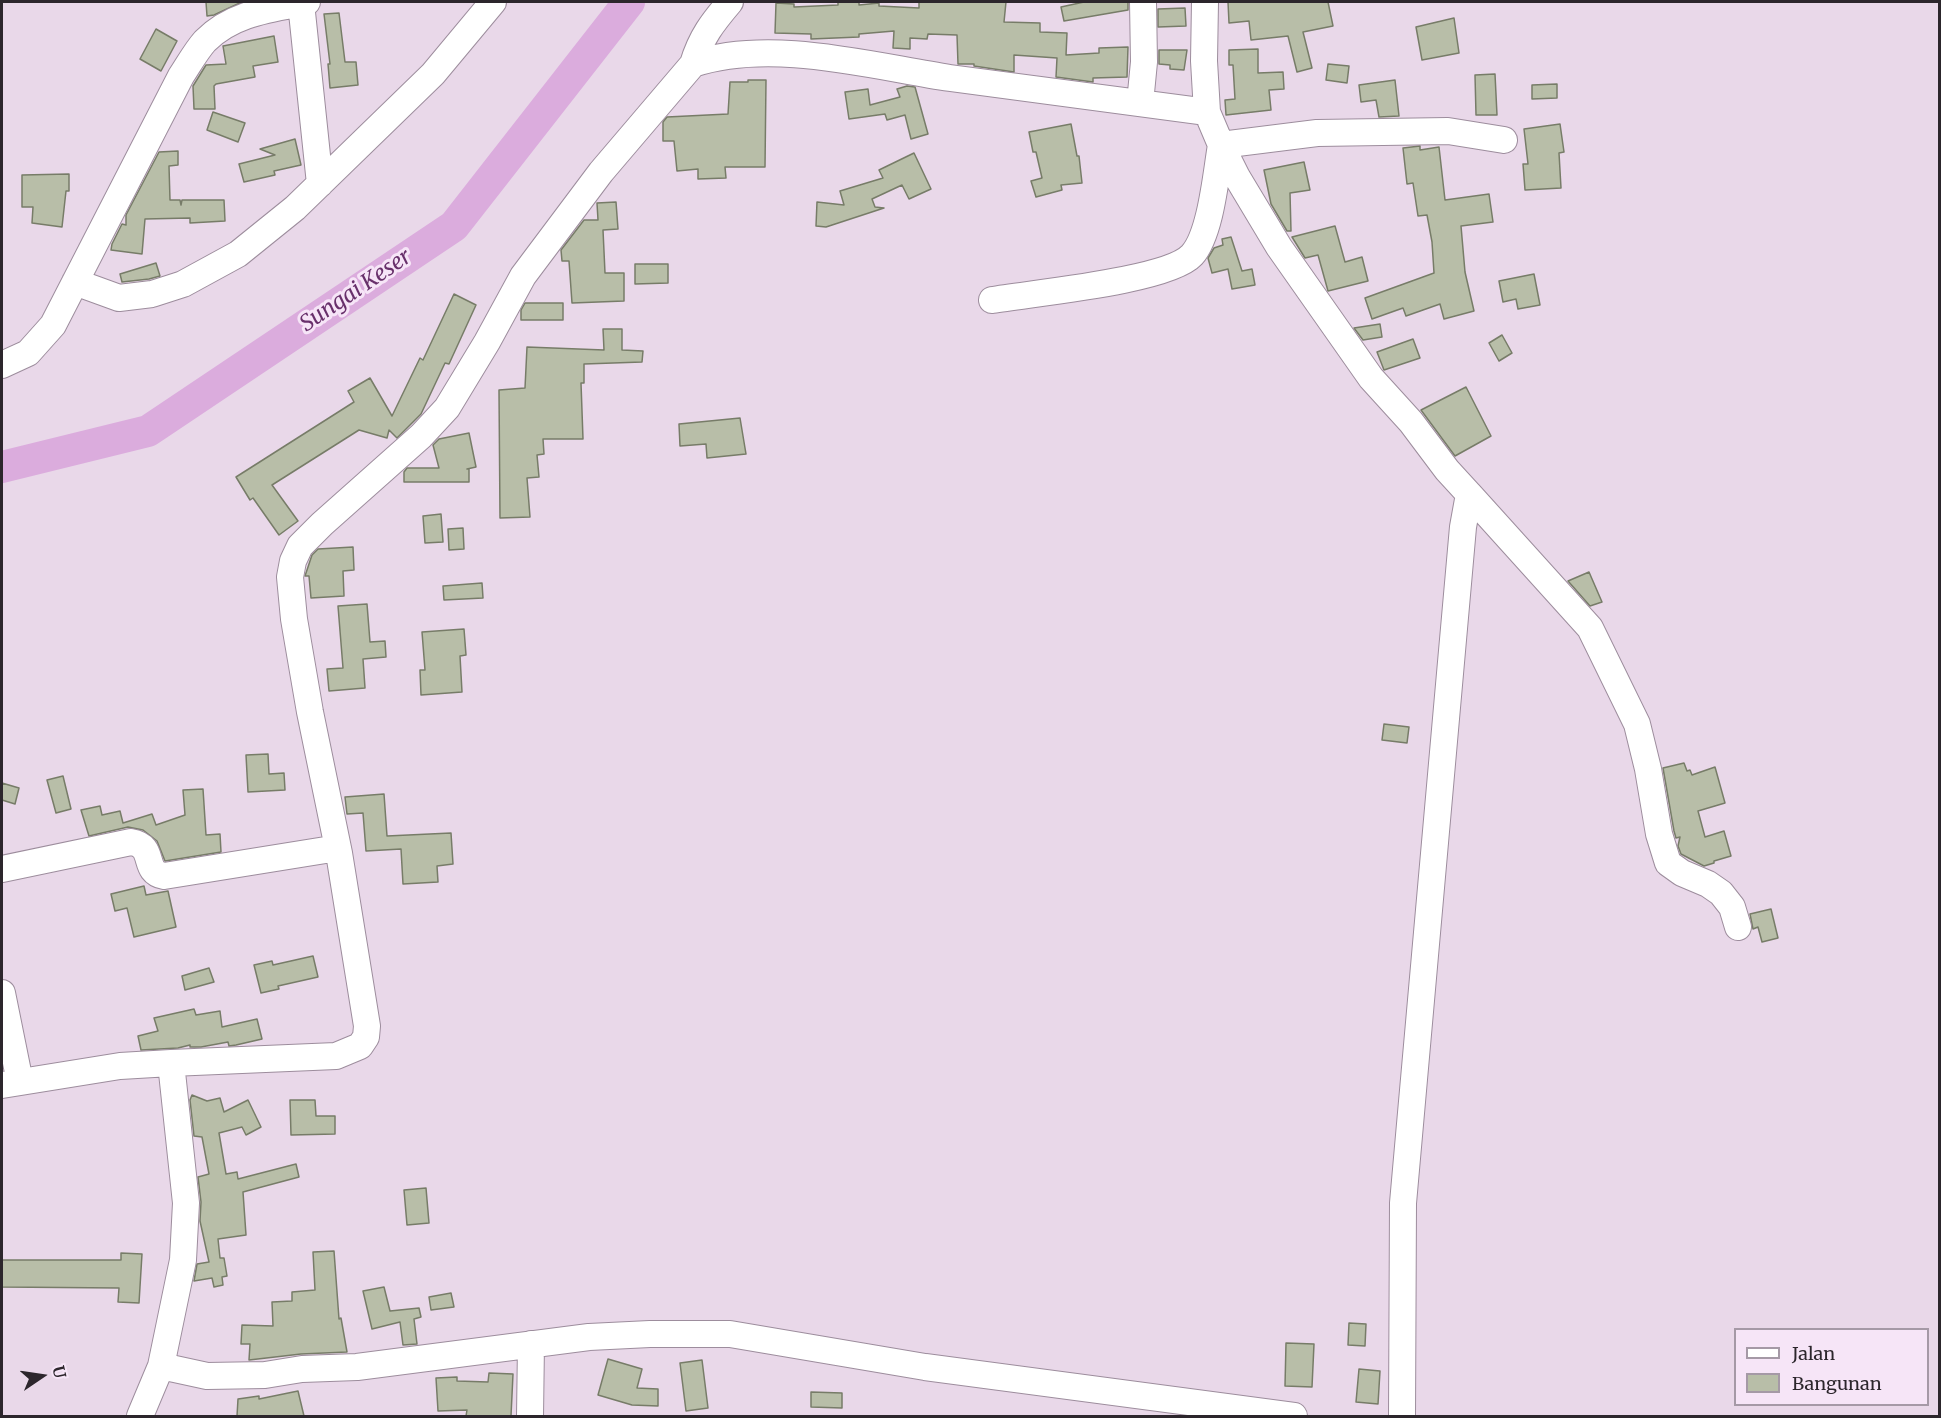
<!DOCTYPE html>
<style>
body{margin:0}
#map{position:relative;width:1941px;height:1418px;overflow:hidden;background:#e9d8e9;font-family:Merriweather,serif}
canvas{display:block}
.frame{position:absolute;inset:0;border:3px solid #2c262c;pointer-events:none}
.legend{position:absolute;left:1734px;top:1328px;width:195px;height:78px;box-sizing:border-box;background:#f6e5f7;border:2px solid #a599a6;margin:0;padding:8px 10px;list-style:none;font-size:18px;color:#2c262c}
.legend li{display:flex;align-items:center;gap:12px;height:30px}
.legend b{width:30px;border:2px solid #a599a6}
.north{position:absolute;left:12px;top:1346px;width:60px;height:60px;-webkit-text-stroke:4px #f6e5f7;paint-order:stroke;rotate:77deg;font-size:16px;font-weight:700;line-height:24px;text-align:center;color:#2c262c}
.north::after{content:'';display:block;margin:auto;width:21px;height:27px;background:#2c262c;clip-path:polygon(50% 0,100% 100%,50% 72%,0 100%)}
</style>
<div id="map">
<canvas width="1941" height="1418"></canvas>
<div class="frame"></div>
<ul class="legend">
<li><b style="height:8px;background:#fff"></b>Jalan</li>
<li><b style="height:16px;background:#b8bea8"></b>Bangunan</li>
</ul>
<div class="north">U</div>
</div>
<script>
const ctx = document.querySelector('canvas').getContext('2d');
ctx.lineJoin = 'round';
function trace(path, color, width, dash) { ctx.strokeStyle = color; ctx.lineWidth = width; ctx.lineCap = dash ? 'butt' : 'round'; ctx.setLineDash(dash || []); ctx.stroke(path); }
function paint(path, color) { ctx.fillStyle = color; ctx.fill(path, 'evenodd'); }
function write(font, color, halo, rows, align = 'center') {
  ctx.font = font + ' Merriweather,serif'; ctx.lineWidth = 6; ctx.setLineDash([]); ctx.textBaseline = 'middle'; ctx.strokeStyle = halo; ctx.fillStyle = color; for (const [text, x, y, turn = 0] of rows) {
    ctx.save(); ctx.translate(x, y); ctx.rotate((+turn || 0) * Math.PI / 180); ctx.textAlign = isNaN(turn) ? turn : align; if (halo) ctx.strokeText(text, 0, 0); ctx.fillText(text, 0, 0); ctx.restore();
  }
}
trace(new Path2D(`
 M 2,467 L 148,431 L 454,226 L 629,2`), '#dbacdd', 32);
const building = new Path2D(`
 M 206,2 L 242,2 L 214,15 L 207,16 Z
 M 838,2 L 859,2 L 859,5 L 879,3 L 879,6 L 919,8 L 919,2 L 1006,2 L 1004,22 L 1040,23 L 1040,32 L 1067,33 L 1066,55 L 1099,53 L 1099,48 L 1128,47 L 1127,77 L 1093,78 L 1093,82 L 1056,77 L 1057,58 L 1014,55 L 1014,72 L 974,66 L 974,64 L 958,64 L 957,35 L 928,34 L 927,39 L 910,38 L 910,49 L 893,48 L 894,31 L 859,34 L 859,37 L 811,39 L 811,34 L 775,33 L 776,3 L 794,4 L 794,7 L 838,5 Z
 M 1084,2 L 1128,2 L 1128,10 L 1064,21 L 1061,7 Z
 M 1228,2 L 1328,2 L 1333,26 L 1303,32 L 1312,68 L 1297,72 L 1288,36 L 1251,40 L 1249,21 L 1229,23 Z
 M 1185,8 L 1186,26 L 1158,27 L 1158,9 Z
 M 339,13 L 345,62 L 356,62 L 358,85 L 330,88 L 328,64 L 330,64 L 324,14 Z
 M 1454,18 L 1459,53 L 1422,60 L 1416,27 Z
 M 156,29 L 177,41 L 161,71 L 140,59 Z
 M 274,36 L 278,62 L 253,66 L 255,77 L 216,84 L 214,86 L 215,109 L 194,109 L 193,86 L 206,65 L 226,64 L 223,46 Z
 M 1258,49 L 1258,73 L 1283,72 L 1284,89 L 1269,90 L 1271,110 L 1226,115 L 1225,100 L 1235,99 L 1233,65 L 1229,65 L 1229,50 Z
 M 1159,50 L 1187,50 L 1184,70 L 1170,69 L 1170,65 L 1159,64 Z
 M 1328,64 L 1349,66 L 1347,83 L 1326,80 Z
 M 1495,74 L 1497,115 L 1476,115 L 1475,75 Z
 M 748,80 L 766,80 L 765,167 L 725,167 L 726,178 L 698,179 L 698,169 L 677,171 L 674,141 L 663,141 L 663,122 L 667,117 L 728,114 L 730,82 L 748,82 Z
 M 1395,80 L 1399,116 L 1379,117 L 1376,100 L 1361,102 L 1359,85 Z
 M 1557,84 L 1557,98 L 1532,99 L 1532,85 Z
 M 907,86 L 915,87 L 928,134 L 911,139 L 905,115 L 887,120 L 885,114 L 849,119 L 845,92 L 868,89 L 870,105 L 900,97 L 897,89 Z
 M 213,112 L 245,123 L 238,142 L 207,130 Z
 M 1071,124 L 1077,156 L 1079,156 L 1082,183 L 1061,185 L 1062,190 L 1036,197 L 1031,181 L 1042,178 L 1036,152 L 1033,152 L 1029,132 Z
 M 1560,124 L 1564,152 L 1559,153 L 1561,188 L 1525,190 L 1523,164 L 1528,164 L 1524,129 Z
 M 295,139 L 301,165 L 274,171 L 275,175 L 244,182 L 239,164 L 275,155 L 260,149 Z
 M 1420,146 L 1420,150 L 1439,147 L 1445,200 L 1489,194 L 1493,222 L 1461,226 L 1465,272 L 1474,311 L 1444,319 L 1440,304 L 1406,316 L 1403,308 L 1372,319 L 1365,298 L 1434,273 L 1432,242 L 1427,215 L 1418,216 L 1413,183 L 1407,184 L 1403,148 Z
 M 178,151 L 178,165 L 169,166 L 170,200 L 180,200 L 181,205 L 182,200 L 224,200 L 225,221 L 190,223 L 190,218 L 145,219 L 142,254 L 111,250 L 112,244 L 122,224 L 126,225 L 126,215 L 159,152 Z
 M 914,153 L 931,189 L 909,199 L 902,185 L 872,199 L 875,207 L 884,208 L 826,227 L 816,226 L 817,202 L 844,205 L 840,191 L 883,178 L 879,170 Z
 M 1304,162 L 1310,190 L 1290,193 L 1291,231 L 1287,231 L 1271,204 L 1264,170 Z
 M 69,174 L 69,191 L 66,191 L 62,227 L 32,223 L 33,207 L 22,207 L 22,175 Z
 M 616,202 L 618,229 L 603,230 L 605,273 L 624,273 L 624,301 L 572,303 L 569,261 L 562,261 L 561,250 L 584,220 L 598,220 L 597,203 Z
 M 1335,226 L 1345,262 L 1362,257 L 1368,281 L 1328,291 L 1318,255 L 1305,258 L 1292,237 Z
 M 1231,237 L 1242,271 L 1252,269 L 1255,285 L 1232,289 L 1228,269 L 1212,273 L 1208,258 L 1214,248 L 1223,245 L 1222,239 Z
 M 156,263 L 160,276 L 149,279 L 122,282 L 120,274 Z
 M 635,264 L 668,264 L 668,283 L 635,284 Z
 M 1534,274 L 1540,305 L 1518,309 L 1516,299 L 1503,302 L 1499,281 Z
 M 454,294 L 476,305 L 449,364 L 445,363 L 421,414 L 397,438 L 389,430 L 387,438 L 359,430 L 272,485 L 298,521 L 279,535 L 253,498 L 250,500 L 236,477 L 354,402 L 348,391 L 370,378 L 392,416 L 420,358 L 423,360 Z
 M 525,303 L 563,303 L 563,320 L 521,320 L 521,310 Z
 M 1380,324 L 1382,337 L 1363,340 L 1354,328 Z
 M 603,329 L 622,329 L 622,350 L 643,351 L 642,362 L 584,364 L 584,383 L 581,383 L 583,439 L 543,439 L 544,454 L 537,455 L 539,477 L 527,478 L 530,517 L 500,518 L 499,390 L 525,388 L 527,347 L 604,350 Z
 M 1502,335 L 1512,353 L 1499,361 L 1489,343 Z
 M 1413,339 L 1420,358 L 1384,370 L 1377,352 Z
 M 1466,387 L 1491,436 L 1455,456 L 1421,410 Z
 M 740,418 L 746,454 L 707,458 L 706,444 L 680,446 L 679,424 Z
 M 469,433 L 476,467 L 467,469 L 469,469 L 469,482 L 404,482 L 404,472 L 407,468 L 439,468 L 433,445 L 439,439 Z
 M 441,514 L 443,542 L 425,543 L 423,516 Z
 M 463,528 L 464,549 L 449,550 L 448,529 Z
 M 353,547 L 354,570 L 343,571 L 344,596 L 311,598 L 309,576 L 305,576 L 312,555 L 318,549 Z
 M 1589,572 L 1602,602 L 1590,606 L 1568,581 Z
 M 482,583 L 483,598 L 444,600 L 443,586 Z
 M 367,604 L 370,642 L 385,641 L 386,657 L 363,659 L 365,688 L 329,691 L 327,669 L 343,668 L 338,606 Z
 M 464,629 L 466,655 L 460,656 L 462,692 L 421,695 L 420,670 L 425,670 L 422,632 Z
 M 1384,724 L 1409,727 L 1407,743 L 1382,740 Z
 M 268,754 L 269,774 L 284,773 L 285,790 L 248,792 L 246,755 Z
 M 1684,763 L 1687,771 L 1690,770 L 1692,775 L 1715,767 L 1725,803 L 1698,811 L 1705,837 L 1724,831 L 1731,856 L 1714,861 L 1714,863 L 1704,866 L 1681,854 L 1678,846 L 1680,837 L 1676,838 L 1674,831 L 1663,768 Z
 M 63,776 L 71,809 L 56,813 L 47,780 Z
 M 2,783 L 19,788 L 15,804 L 2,800 Z
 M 203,789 L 206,835 L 220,834 L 221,852 L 165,861 L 157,841 L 143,830 L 128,827 L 89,836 L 81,810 L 100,806 L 102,815 L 120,811 L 123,823 L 152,814 L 156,825 L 185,815 L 183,790 Z
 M 384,794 L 387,836 L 451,833 L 453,864 L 437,866 L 438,882 L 403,884 L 401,849 L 366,851 L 363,813 L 347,814 L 345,797 Z
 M 144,886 L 146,895 L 168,891 L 176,927 L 134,937 L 127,908 L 115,911 L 111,894 Z
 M 1771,909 L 1778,938 L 1762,942 L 1758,927 L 1753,929 L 1750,914 Z
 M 313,956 L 318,977 L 278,986 L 279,989 L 261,993 L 254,965 L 272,961 L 273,965 Z
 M 209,968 L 214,982 L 185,990 L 182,976 Z
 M 194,1009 L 196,1015 L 220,1011 L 222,1027 L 257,1019 L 262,1039 L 236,1045 L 229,1046 L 228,1042 L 201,1047 L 190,1047 L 190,1045 L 178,1048 L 141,1050 L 138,1036 L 158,1031 L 154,1018 Z
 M 192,1095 L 207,1101 L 220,1098 L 224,1112 L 248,1100 L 261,1127 L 246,1135 L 242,1127 L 219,1133 L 226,1174 L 237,1172 L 238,1179 L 296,1164 L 299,1177 L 243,1192 L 246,1235 L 218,1239 L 220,1258 L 224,1258 L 227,1276 L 222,1277 L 223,1285 L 214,1287 L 212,1278 L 194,1281 L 197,1264 L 209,1262 L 200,1221 L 201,1202 L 198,1177 L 209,1174 L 202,1137 L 194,1136 L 190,1100 Z
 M 290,1100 L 315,1100 L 316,1116 L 335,1116 L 335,1134 L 291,1135 Z
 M 426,1188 L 429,1223 L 407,1225 L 404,1190 Z
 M 334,1251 L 339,1319 L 341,1318 L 347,1352 L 301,1354 L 249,1360 L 250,1344 L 241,1344 L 242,1325 L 273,1326 L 272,1302 L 292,1301 L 292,1292 L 315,1290 L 313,1252 Z
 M 121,1253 L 142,1254 L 139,1303 L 118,1302 L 119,1288 L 2,1287 L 2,1260 L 121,1260 Z
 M 384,1287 L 390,1311 L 419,1308 L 421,1317 L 414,1319 L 417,1344 L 403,1345 L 400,1322 L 372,1329 L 363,1291 Z
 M 451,1293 L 454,1307 L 431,1310 L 429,1297 Z
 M 1349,1323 L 1366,1324 L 1365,1346 L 1348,1345 Z
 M 1286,1343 L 1314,1344 L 1312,1387 L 1285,1386 Z
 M 608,1359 L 642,1369 L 637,1388 L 658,1389 L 658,1406 L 632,1405 L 598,1395 Z
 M 702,1360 L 708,1408 L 686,1411 L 680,1363 Z
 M 1359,1369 L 1380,1371 L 1378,1404 L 1356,1402 Z
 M 489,1373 L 513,1374 L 511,1416 L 466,1416 L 467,1410 L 438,1411 L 436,1378 L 457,1377 L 457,1381 L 488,1382 Z
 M 298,1391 L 304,1416 L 237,1416 L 238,1399 L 259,1396 L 259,1399 Z
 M 811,1392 L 842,1393 L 842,1408 L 811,1407 Z`);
paint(building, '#b8bea8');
trace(building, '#777c68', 1.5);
const minor = new Path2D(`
 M 1205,2 L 1204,61 L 1207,112 L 1221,145 L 1237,177 L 1279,247 L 1371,378 L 1411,422 L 1447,470 L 1469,494 L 1463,527 L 1403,1203 L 1402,1416
 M 301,3 L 320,184
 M 693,64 C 701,37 713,22 730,2
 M 1140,103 L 1144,62 L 1143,2
 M 75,282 L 119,298 L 152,294 L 183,284 L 238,254 L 295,208 L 433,74 L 493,2
 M 992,300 C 1032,293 1168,281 1192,255 C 1211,234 1216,174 1221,145 L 1317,133 L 1448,131 L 1504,140
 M 2,365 L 28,353 L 53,325 L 181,76 C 189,64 196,51 205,41 C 232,13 271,9 307,2
 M 1469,494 L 1590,628 L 1637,724 L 1648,769 L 1659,834 L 1668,863 L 1682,873 L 1708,884 L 1721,893 L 1732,907 L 1738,927
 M 2,869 L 131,842 C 157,846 141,872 164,876 L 338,848
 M 2,993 L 20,1082
 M 171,1063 L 336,1056 L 360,1046 L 366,1037 L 367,1026 L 339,853 L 310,712 L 294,619 L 290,577 L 293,561 L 300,546 L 322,524 L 421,436 L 447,408 L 487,342 L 523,276 L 601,172 L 693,64 C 771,38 871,66 950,78 C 1036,90 1122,101 1207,112
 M 2,1085 L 120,1066 L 171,1063 L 186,1203 L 183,1260 L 161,1366 L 207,1376 L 265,1375 L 302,1369 L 357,1367 L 589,1337 L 650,1334 L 730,1334 L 925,1367 L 1294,1416
 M 140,1416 L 161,1366
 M 530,1416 L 531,1344`);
trace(minor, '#9d8d9d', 28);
trace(minor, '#fff', 26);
write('italic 22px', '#68306b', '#f6e5f7', [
 ["Sungai Keser",356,291,-34]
]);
</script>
